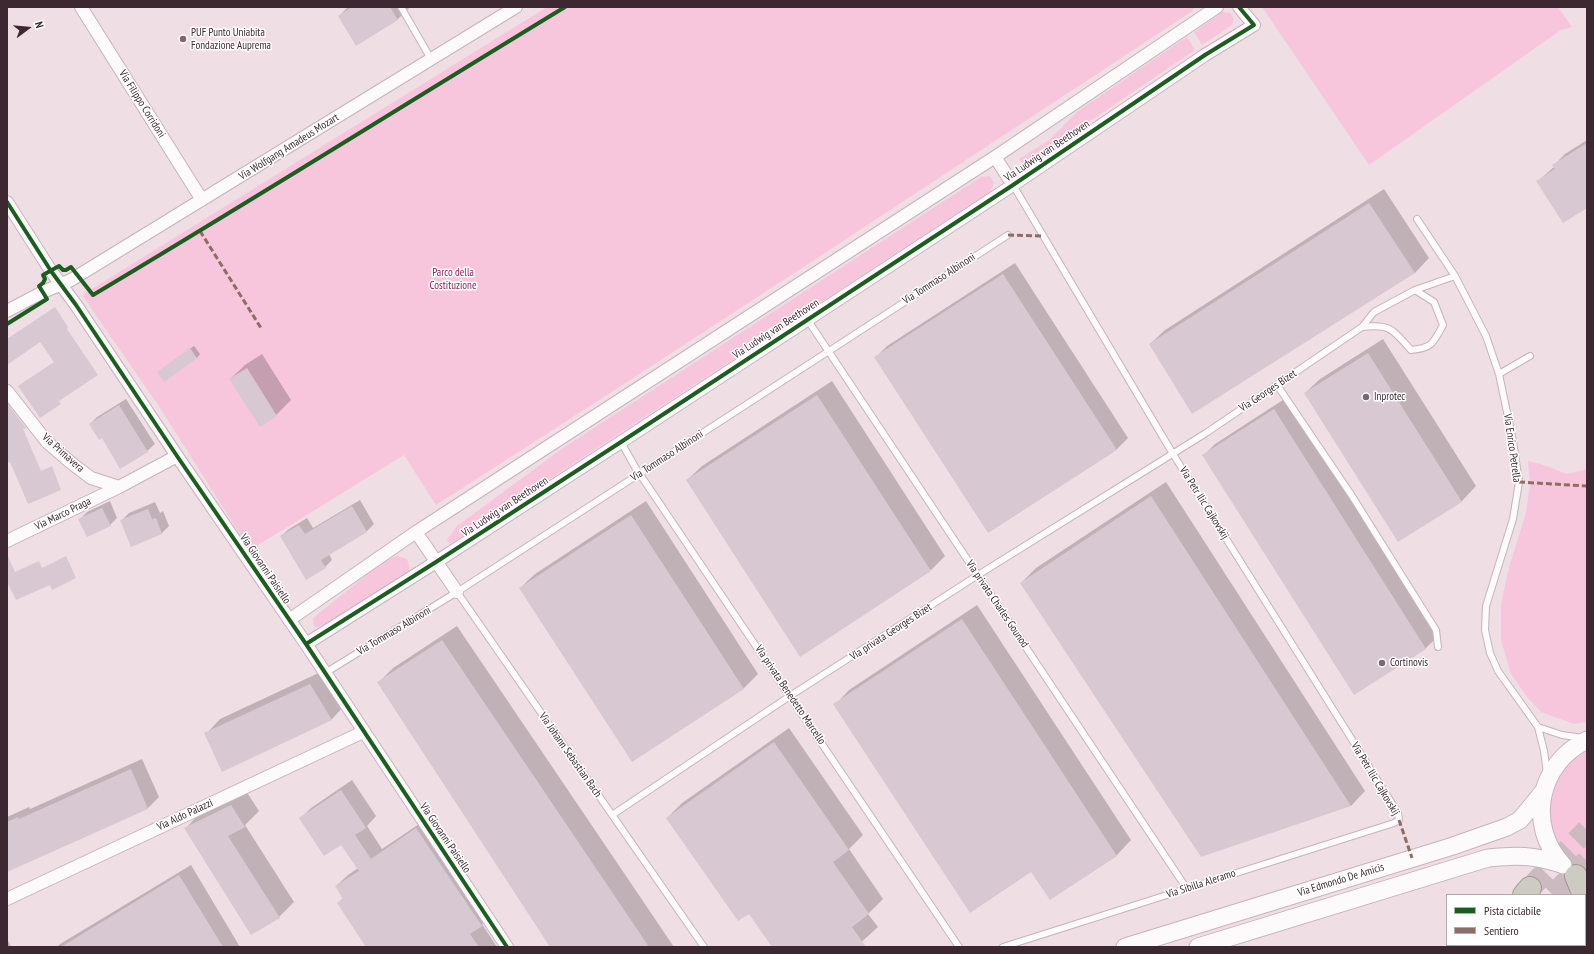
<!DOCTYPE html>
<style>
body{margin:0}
#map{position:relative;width:1594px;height:954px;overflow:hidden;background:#f0dee5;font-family:"PT Sans Narrow",sans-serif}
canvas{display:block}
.frame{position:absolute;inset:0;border:8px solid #3d2831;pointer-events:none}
.legend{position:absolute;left:1446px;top:894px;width:140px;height:52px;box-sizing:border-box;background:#fff;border:1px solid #b1a9ad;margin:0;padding:5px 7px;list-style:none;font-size:12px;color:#3d2831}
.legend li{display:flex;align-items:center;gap:8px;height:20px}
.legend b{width:20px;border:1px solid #b1a9ad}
.north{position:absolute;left:8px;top:8px;width:40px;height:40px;-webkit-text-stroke:3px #fff;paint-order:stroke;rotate:74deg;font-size:11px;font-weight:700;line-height:16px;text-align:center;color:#3d2831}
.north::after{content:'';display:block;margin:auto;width:14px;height:18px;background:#3d2831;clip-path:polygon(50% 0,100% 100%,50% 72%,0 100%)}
</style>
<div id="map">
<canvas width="1594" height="954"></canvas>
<div class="frame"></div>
<ul class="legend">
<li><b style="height:5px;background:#1b5e20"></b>Pista ciclabile</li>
<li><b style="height:5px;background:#8d6e63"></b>Sentiero</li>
</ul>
<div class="north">N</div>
</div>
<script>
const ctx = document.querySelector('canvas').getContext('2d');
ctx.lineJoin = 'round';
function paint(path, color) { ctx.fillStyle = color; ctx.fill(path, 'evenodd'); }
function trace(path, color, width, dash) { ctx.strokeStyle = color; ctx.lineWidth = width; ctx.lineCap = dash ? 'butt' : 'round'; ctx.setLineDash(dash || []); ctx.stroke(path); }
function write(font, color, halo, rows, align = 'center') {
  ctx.font = font + ' "PT Sans Narrow",sans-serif'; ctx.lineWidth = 3; ctx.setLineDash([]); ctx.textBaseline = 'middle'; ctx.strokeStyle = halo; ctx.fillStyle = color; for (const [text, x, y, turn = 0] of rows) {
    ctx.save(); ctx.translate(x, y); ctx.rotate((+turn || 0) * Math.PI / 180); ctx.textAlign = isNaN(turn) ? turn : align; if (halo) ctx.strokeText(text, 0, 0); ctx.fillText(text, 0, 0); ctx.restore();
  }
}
paint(new Path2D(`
 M 547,7 L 1195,7 L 1191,12 C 940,177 690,343 436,505 L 404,455 L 250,550 L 160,408 L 82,295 Z
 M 1262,7 L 1558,7 L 1572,27 L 1561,30 L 1369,165 Z
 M 1222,12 L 1230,13 L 1234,19 L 1232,25 L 1202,45 L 1194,32 Z
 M 1187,37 L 1195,50 L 1024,166 L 1019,159 L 1049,140 L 1078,111 Z
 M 990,176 L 994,183 L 990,192 L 450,544 L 447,540 L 457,526 L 563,448 L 981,177 Z
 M 1528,461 L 1541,464 L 1567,474 L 1587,469 L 1587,722 L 1574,724 L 1541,712 L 1527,697 L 1511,674 L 1501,640 L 1501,604 L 1509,567 L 1526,513 L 1530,484 Z
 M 397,556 L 407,559 L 410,569 L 403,576 L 322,626 L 314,627 L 313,618 L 383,562 Z
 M 1587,748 L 1587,874 L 1580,870 L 1567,859 L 1556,845 L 1550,828 L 1548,811 L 1557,777 L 1581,751 Z`), '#f7c6dc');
paint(new Path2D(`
 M 348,7 L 410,7 L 398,19 L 357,44 L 339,16 Z
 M 1587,140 L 1587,207 L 1538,181 L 1555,166 L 1554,165 L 1565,154 Z
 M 1384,189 L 1429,258 L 1415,273 L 1150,344 L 1165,330 Z
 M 1015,263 L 1128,438 L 1117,449 L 989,532 L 876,357 L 887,346 Z
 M 1383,339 L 1476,486 L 1462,501 L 1398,541 L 1305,393 L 1320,379 Z
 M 194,346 L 200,354 L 197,358 L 158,372 Z
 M 262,354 L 291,400 L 276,415 L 260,425 L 230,379 L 245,365 Z
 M 832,381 L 945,556 L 931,570 L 687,480 L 702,466 Z
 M 1286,398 L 1437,637 L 1426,648 L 1355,693 L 1204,455 L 1215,444 Z
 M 126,399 L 155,444 L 147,451 L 121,467 L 102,437 L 90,424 L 97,417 Z
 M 1166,482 L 1365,791 L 1351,806 L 1021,583 L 1036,568 Z
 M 360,500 L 374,524 L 367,531 L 329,554 L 332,560 L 325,567 L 281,536 L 289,529 L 307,518 L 313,528 Z
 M 110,501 L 117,518 L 110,525 L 80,519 L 87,512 Z
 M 646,501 L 758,674 L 743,689 L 520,588 L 535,574 Z
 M 155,502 L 160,513 L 163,511 L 169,526 L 162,533 L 132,545 L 121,521 L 129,513 Z
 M 977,605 L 1131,840 L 1117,855 L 1050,899 L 1032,871 L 835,705 L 849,690 Z
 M 457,626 L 674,947 L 551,947 L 378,683 L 393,668 Z
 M 325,670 L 346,704 L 332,719 L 223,770 L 206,734 L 220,719 Z
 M 789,728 L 863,835 L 849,849 L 883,899 L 868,914 L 878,927 L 856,947 L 773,947 L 749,912 L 667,818 L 682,803 Z
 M 142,759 L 159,797 L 148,808 L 7,871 L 7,817 L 29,807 L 30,809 Z
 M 352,780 L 376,816 L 367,826 L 382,849 L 428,818 L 492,914 L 482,924 L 497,947 L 368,947 L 338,903 L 344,897 L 336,886 L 348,875 L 358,868 L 342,843 L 300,819 L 311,808 Z
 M 246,791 L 259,811 L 245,825 L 294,902 L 279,917 L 186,828 L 200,813 Z
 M 191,865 L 240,947 L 57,947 L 60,944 Z
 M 7,938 L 11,947 L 7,947 Z`), '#0003');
paint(new Path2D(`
 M 352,7 L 390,7 L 398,20 L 356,46 L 338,16 Z
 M 1587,143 L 1587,208 L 1563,223 L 1536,181 L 1555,169 L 1552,165 Z
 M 1369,203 L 1415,273 L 1192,414 L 1149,344 Z
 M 1003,274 L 1117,450 L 988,533 L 874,357 Z
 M 55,307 L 68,327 L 67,329 L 98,375 L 59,401 L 61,404 L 40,418 L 18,386 L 54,362 L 40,342 L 7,365 L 7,339 Z
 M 190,348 L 197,358 L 164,382 L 157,372 Z
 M 1368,353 L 1462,502 L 1398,542 L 1304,393 Z
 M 247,368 L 277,416 L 260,427 L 229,379 Z
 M 817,395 L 931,571 L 800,657 L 686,480 Z
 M 7,403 L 26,428 L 23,429 L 41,471 L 52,466 L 61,490 L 28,504 L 10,462 L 7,463 Z
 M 119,405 L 148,452 L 120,469 L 102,438 L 99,440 L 89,424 Z
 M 1274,409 L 1426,649 L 1354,695 L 1202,455 Z
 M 1151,496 L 1351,806 L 1201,857 L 1020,583 Z
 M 352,506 L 367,532 L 321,560 L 326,568 L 306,580 L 280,536 L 299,525 L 305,534 Z
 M 102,508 L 111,526 L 87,537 L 78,519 Z
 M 148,509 L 152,519 L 156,518 L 162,534 L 131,547 L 120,520 Z
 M 631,515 L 744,689 L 632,762 L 519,588 Z
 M 7,554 L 15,572 L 39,561 L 42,568 L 66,556 L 76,578 L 52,590 L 50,585 L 16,600 L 7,582 Z
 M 962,619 L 1117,856 L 1050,900 L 1031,872 L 970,913 L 833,704 Z
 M 442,640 L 649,947 L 550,947 L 377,682 Z
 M 310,684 L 332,720 L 222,772 L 204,733 Z
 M 774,742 L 849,850 L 833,862 L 869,914 L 852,927 L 866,947 L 772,947 L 749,914 L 738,921 L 666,818 Z
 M 131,769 L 148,809 L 7,872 L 7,822 L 18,817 L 19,819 Z
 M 341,790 L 366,828 L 355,835 L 371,859 L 416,828 L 482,926 L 470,934 L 479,947 L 366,947 L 337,903 L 343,899 L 335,886 L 359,871 L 341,845 L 324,856 L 299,818 Z
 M 231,805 L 245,827 L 228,836 L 280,918 L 251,935 L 184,828 Z
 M 179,875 L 223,947 L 61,947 Z`), '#d8c8d2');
trace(new Path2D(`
 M 1530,888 L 1587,830
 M 1553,895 L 1587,861`), '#ccbac1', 22, [22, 11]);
const service = new Path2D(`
 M 401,7 L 431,59
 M 1417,219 L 1455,276
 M 1415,290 L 1455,276 L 1486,336 L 1499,374 L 1513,441 L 1519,482 L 1513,519 L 1486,606 L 1485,630 L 1490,653 L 1498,671 L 1538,727 L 1544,751 L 1547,773
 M 807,319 L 1187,889
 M 1499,374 L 1530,356
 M 1277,385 L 1352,496 L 1436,630 L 1438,647
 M 621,442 L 635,467 L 959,947
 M 457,592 L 704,947
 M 325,673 L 457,592 L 1008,235
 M 1538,727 L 1562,735 L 1583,738
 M 612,815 L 790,696 L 978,575 L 1206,433 L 1362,327 L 1374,312 L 1415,290 L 1434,302 L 1443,325 C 1433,343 1433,348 1411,350 C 1392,329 1391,324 1362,327
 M 1003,947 L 1394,823 L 1399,820 L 1398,813 L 1173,454 L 1013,185`);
const minor = new Path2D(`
 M 81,7 L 202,200
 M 995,157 L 1013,185
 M 7,202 L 51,271 L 76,305 L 177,456 L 306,644 L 507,947
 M 7,311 L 43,292 L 71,280 L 516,7
 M 7,391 L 47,442 L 70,462 L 91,478 L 119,487 L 177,456
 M 416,532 L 457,592
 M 7,541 L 119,487
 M 289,620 L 416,532 L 995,157 L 1217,7
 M 306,644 L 436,562 L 621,442 L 1013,185 L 1205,55 L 1254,25 L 1239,7
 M 7,899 L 363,732`);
const secondary = new Path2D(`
 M 1563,865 C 1526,826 1538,763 1587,740
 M 1125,947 L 1453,846 L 1507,827 L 1520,820 L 1543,792
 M 1198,947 L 1488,858 C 1517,855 1533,855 1561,864`);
const motorway = new Path2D(`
 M 1576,876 L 1584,895
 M 1524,895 L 1530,888
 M 1479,947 L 1481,945
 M 1508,947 L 1510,945`);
trace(service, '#c6b4bc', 8);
trace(minor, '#c6b4bc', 14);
trace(secondary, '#c6b4bc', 19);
trace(motorway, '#a19890', 24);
trace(service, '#fdfafb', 6);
trace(minor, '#fdfafb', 12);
trace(secondary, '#fdfafb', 17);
trace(motorway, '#ceccc2', 22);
trace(new Path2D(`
 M 200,231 L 261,328
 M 1008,235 L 1043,236
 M 1519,482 L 1587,486
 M 1399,820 L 1412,858`), '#8d6e63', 3, [6, 3]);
trace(new Path2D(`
 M 7,202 L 51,271 L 76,305 L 177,456 L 306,644 L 507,947
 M 7,324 L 47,299 L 39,286 L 43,283 L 45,279 L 43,275 L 59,266 L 63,270 L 66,270 L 71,267 L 93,295 C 251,201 407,103 565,7
 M 306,644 L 436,562 L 621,442 L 1013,185 L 1205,55 L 1254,25 L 1239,7`), '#1b5e20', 4);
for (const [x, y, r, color] of [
 [183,39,4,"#7c6870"],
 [1366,397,4,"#7c6870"],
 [1382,663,4,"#7c6870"]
]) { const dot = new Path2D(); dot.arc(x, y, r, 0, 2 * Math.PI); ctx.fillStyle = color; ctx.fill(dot); trace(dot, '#fff', 1.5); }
write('11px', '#3d2831', '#fff', [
 ["PUF Punto Uniabita",191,33],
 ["Fondazione Auprema",191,46],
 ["Inprotec",1374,397],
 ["Cortinovis",1390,663]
], 'left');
write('11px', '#3d2831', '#fff', [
 ["Via Filippo Corridoni",142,104,58],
 ["Via Wolfgang Amadeus Mozart",289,147,-32],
 ["Via Ludwig van Beethoven",1047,151,-34],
 ["Via Tommaso Albinoni",939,279,-33],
 ["Via Ludwig van Beethoven",776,329,-33],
 ["Via Georges Bizet",1268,391,-34],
 ["Via Enrico Petrella",1512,448,82],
 ["Via Primavera",63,453,42],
 ["Via Tommaso Albinoni",667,456,-33],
 ["Via Petr Ilic Cajkovskij",1204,503,58],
 ["Via Ludwig van Beethoven",505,507,-33],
 ["Via Marco Praga",63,514,-26],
 ["Via Giovanni Paisiello",265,569,56],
 ["Via privata Charles Gounod",997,604,56],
 ["Via Tommaso Albinoni",394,631,-31],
 ["Via privata Georges Bizet",891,632,-33],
 ["Via privata Benedetto Marcello",790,695,56],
 ["Via Johann Sebastian Bach",570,755,55],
 ["Via Petr Ilic Cajkovskij",1375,779,59],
 ["Via Aldo Palazzi",185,815,-25],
 ["Via Giovanni Paisiello",445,838,56],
 ["Via Edmondo De Amicis",1341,880,-17],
 ["Via Sibilla Aleramo",1201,884,-18]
]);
write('11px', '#931b60', '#fff', [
 ["Parco della",453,273],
 ["Costituzione",453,286]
]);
</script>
